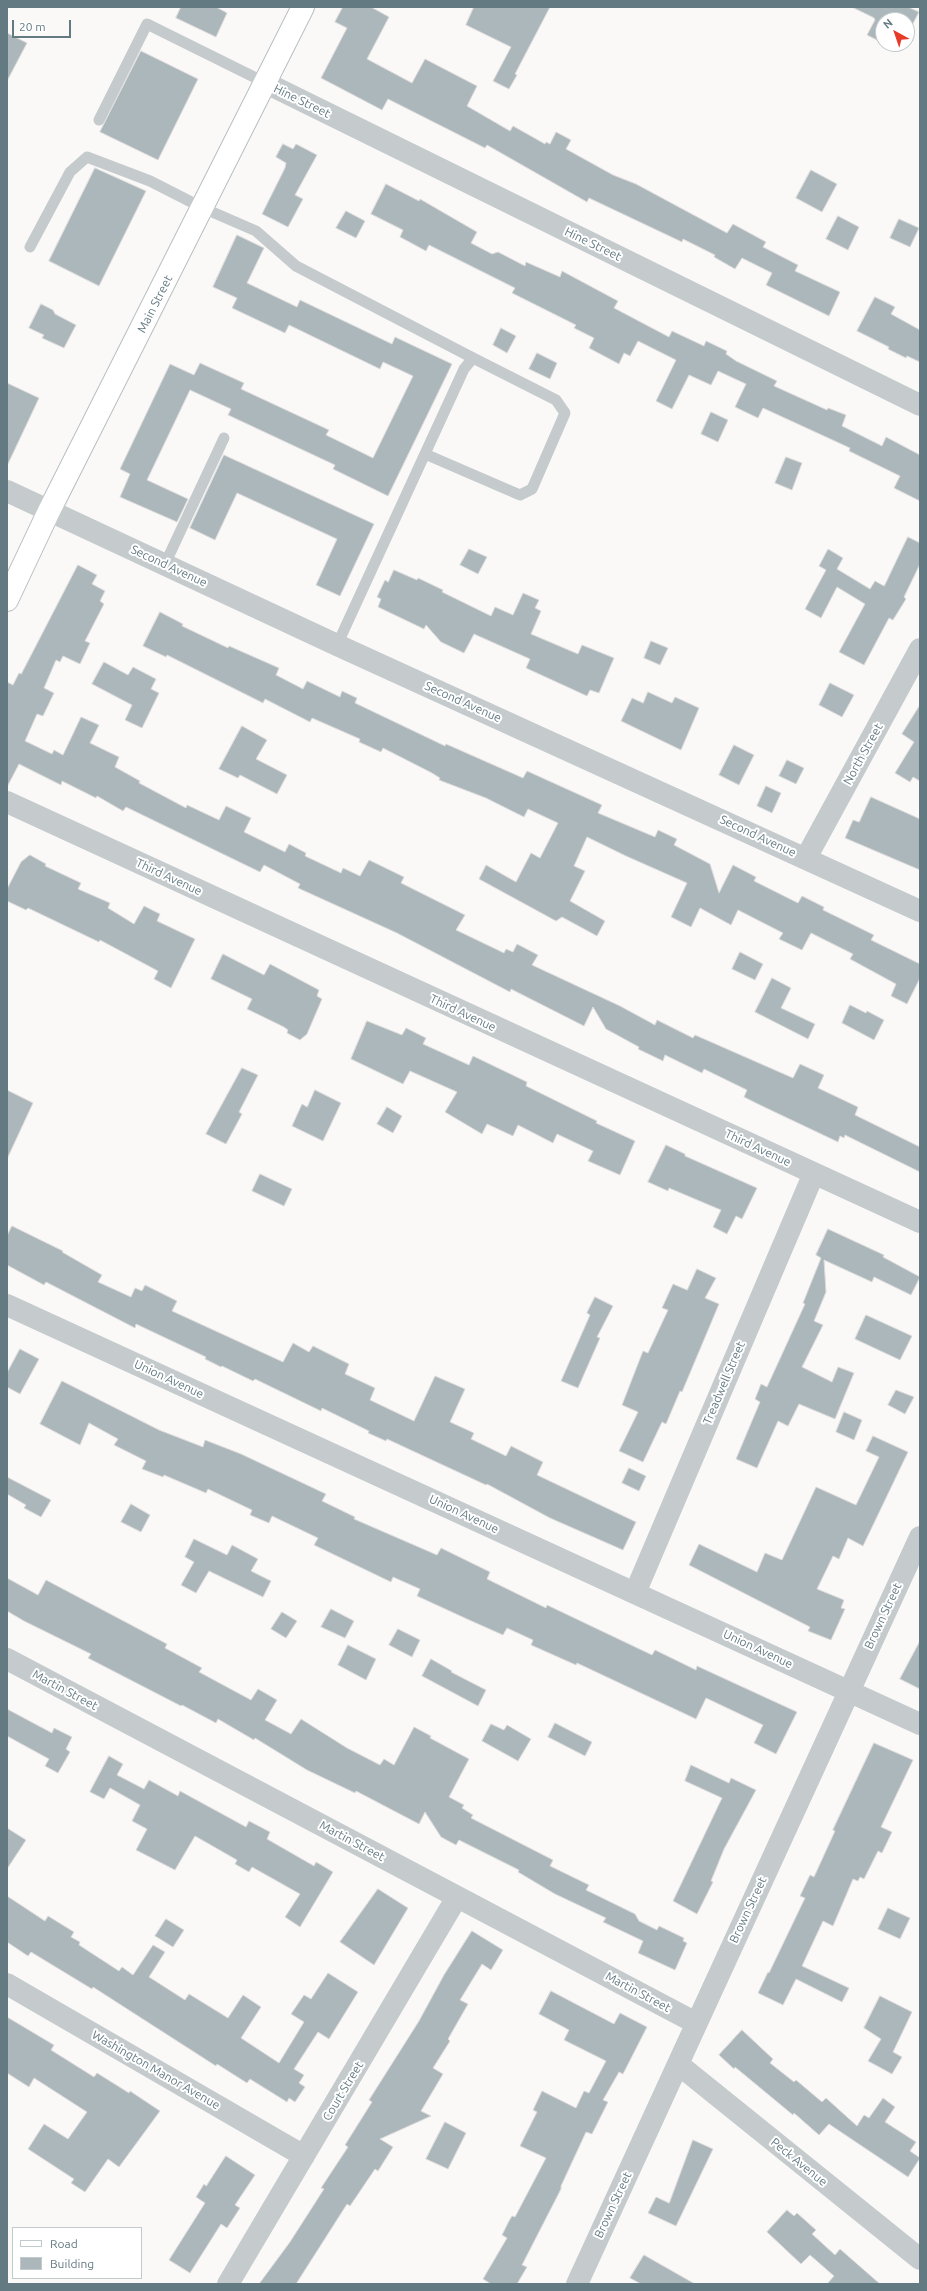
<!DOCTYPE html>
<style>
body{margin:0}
#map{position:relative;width:927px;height:2291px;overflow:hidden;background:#faf9f8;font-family:Ubuntu,sans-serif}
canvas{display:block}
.frame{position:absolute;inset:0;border:8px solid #647a83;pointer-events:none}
.legend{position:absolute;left:12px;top:2227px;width:130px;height:52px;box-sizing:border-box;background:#fff;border:1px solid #c1cacd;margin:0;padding:5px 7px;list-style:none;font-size:12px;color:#647a83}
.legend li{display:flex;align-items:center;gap:8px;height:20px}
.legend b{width:20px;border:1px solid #c1cacd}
.north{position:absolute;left:875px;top:12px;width:40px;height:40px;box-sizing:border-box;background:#fff;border:1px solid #c1cacd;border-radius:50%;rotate:320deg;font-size:11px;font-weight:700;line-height:16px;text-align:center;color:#647a83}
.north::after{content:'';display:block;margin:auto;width:14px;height:18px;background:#e73b2a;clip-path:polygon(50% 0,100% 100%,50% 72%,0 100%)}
.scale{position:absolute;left:12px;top:20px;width:59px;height:18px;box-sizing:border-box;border:2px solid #647a83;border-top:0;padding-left:5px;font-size:12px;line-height:14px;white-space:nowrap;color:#647a83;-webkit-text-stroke:3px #fff;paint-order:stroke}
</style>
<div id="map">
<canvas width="927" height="2291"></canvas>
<div class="frame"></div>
<ul class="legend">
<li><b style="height:5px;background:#fff"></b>Road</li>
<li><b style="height:11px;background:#acb7bb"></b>Building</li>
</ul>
<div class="north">N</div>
<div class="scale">20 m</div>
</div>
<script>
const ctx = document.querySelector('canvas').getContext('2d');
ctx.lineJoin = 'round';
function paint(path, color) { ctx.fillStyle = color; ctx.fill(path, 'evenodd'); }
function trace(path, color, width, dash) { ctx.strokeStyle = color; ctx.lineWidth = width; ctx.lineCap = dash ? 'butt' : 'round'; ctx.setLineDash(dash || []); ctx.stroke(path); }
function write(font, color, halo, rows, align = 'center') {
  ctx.font = font + ' Ubuntu,sans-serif'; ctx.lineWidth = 4; ctx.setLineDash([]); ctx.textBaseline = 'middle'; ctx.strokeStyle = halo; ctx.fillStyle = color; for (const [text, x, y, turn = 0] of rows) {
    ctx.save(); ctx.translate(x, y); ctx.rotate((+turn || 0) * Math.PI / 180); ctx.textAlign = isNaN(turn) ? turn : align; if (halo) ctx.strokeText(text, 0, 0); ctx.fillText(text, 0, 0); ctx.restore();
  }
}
const building = new Path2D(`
 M 181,7 L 216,7 L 227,13 L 216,37 L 176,18 Z
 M 343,7 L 371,7 L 389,17 L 367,59 L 412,83 L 425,59 L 477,86 L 467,106 L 510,131 L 513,126 L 545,144 L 546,142 L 550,144 L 556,132 L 571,140 L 566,149 L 613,175 L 636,184 L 727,233 L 733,224 L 766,242 L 763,247 L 798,265 L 795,271 L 840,292 L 829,316 L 766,285 L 772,273 L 742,258 L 735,269 L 714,257 L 715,255 L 683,239 L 682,242 L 589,198 L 587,202 L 487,145 L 485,148 L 388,99 L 382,110 L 321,78 L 347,28 L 335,22 Z
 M 474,7 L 550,7 L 515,74 L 517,75 L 509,89 L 493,81 L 511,47 L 466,25 Z
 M 852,7 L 908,7 L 919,12 L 907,35 L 907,20 L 883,20 L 883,43 L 867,35 L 875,20 L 874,18 Z
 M 7,33 L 27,43 L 7,81 Z
 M 886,44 L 902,44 L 899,51 Z
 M 141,51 L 198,79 L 158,160 L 100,132 Z
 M 283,144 L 293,149 L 296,144 L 317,155 L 295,195 L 303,199 L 288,227 L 262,214 L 285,168 L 286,163 L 276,157 Z
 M 95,168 L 146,191 L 99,286 L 49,261 Z
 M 811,170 L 837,184 L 822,212 L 796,198 Z
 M 386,184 L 419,201 L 420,199 L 477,232 L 471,243 L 492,254 L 498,252 L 525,266 L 526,262 L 560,277 L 562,271 L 618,301 L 614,308 L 669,337 L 672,331 L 704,346 L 706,341 L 727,351 L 726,354 L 736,361 L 777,381 L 774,386 L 827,410 L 828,408 L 846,415 L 842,426 L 882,446 L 886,437 L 920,455 L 920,501 L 894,488 L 900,476 L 849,451 L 850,448 L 763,408 L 758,418 L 735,407 L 746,384 L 718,371 L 711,385 L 689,375 L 672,409 L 656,401 L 676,360 L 638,341 L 630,356 L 624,353 L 619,364 L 589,348 L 594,338 L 574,328 L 576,325 L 512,293 L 515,288 L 429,245 L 426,251 L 400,237 L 403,230 L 371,214 Z
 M 346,211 L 365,221 L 356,238 L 336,228 Z
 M 838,216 L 859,227 L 848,250 L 826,239 Z
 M 899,219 L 919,228 L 910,247 L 890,238 Z
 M 237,235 L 264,248 L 247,283 L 297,307 L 300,300 L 392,344 L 395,337 L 452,364 L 388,496 L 333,469 L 335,465 L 228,415 L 231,409 L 190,390 L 147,480 L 188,499 L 177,522 L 120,497 L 130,474 L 120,469 L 170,364 L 194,375 L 200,363 L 244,383 L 241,389 L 329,430 L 326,435 L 373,458 L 413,376 L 383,362 L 380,369 L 289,325 L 285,333 L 232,308 L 237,298 L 213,287 Z
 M 875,297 L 895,307 L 891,314 L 920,330 L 920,362 L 907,356 L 906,358 L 888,349 L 889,347 L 857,331 Z
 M 41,304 L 53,310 L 55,314 L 76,325 L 64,348 L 42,338 L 44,335 L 29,328 Z
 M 501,328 L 516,336 L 507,353 L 493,345 Z
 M 537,353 L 557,363 L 550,379 L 529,369 Z
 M 7,383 L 39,398 L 7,466 Z
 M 711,412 L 728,420 L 718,442 L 701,434 Z
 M 224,455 L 374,524 L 340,596 L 316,585 L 337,539 L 237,493 L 215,540 L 190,528 Z
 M 786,457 L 802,463 L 792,490 L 775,483 Z
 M 908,537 L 920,543 L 920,564 L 904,597 L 906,599 L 893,620 L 889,618 L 864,665 L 839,652 L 865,604 L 837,587 L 821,618 L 805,609 L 826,570 L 819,566 L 828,549 L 843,558 L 837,569 L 870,589 L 875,581 L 884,586 Z
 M 469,549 L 487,557 L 478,574 L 460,565 Z
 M 78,565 L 97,575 L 92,584 L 105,591 L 100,601 L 104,604 L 85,641 L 90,643 L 80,664 L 63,656 L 60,662 L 56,660 L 44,688 L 54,693 L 43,716 L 37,714 L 25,741 L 52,754 L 54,750 L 63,755 L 81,717 L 99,725 L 90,743 L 119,757 L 115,767 L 140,781 L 139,783 L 186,808 L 187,805 L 219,820 L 226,806 L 251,818 L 244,832 L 285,852 L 289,844 L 306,853 L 305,856 L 341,873 L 343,868 L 360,876 L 369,860 L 404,877 L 401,883 L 465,915 L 456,930 L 504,953 L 506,949 L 513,952 L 517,944 L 538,955 L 532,965 L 620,1006 L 655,1025 L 657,1020 L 693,1038 L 695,1035 L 793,1078 L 800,1064 L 824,1075 L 818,1088 L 858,1107 L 855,1115 L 920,1147 L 920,1172 L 845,1135 L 844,1138 L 840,1136 L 838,1142 L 760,1105 L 744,1097 L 747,1090 L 704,1069 L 702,1073 L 665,1055 L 663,1061 L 638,1049 L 639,1047 L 606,1029 L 593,1007 L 584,1026 L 511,989 L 510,992 L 397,933 L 298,888 L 300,884 L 264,865 L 260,872 L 126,807 L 123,811 L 97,796 L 96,798 L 62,781 L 61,785 L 19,764 L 7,787 L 7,682 L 13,685 L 19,673 L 21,674 Z
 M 394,570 L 417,580 L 418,578 L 443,590 L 442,592 L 491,616 L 495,607 L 513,615 L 523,593 L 539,600 L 535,608 L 541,611 L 531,634 L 578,654 L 582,645 L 614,658 L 599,693 L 590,690 L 587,696 L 526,668 L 530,659 L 474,634 L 464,653 L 441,642 L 426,625 L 424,629 L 378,607 L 381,599 L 377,597 L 385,580 L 388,582 Z
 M 160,612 L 183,624 L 182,626 L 228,648 L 229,646 L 279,668 L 276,675 L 303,689 L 307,681 L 340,697 L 342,691 L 357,698 L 355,703 L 445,746 L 446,744 L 523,778 L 527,771 L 602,805 L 598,813 L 655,837 L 658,830 L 677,839 L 674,845 L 710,864 L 719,893 L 733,865 L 756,877 L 754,881 L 798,903 L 802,896 L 824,907 L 823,910 L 874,935 L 871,940 L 920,964 L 920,978 L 907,1004 L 891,996 L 896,984 L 850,959 L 853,954 L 811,933 L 802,950 L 779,939 L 783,933 L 738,910 L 731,925 L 700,908 L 691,927 L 671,917 L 687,883 L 626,856 L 587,837 L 574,866 L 585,871 L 570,901 L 605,921 L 597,936 L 562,917 L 556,921 L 479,879 L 486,865 L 516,882 L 531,853 L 540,858 L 558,823 L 528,809 L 524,817 L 486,798 L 439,780 L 440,778 L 432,773 L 383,748 L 381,752 L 359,742 L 360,739 L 312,718 L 310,722 L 265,699 L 263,703 L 167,655 L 166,657 L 143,646 Z
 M 651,641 L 668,648 L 660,665 L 644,658 Z
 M 104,662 L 128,675 L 133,667 L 156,679 L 151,689 L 159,693 L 142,728 L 125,720 L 132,705 L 92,684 Z
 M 830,683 L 854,695 L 842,717 L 819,705 Z
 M 648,692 L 672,703 L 675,697 L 699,708 L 681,750 L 621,721 L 632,698 L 643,703 Z
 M 920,705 L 920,781 L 913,777 L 910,782 L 895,773 L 914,742 L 902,734 Z
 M 242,726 L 267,740 L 256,759 L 287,775 L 277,794 L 240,775 L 238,778 L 219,769 Z
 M 734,745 L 754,755 L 739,785 L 719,775 Z
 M 787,760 L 804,768 L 796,784 L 779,776 Z
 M 766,786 L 781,793 L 772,813 L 757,806 Z
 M 871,797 L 920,819 L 920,870 L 845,838 L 853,820 L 859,822 Z
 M 30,855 L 46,864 L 45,866 L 81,883 L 78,889 L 110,903 L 108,908 L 134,924 L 144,906 L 160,914 L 157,921 L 195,939 L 171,988 L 154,979 L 158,971 L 100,940 L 99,942 L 28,908 L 26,910 L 7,901 L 7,889 L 21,862 Z
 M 740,952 L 763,964 L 755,980 L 732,969 Z
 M 223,954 L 264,975 L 270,964 L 319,990 L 317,996 L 322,999 L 307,1034 L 300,1040 L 287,1033 L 288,1030 L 284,1027 L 247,1009 L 252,999 L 211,979 Z
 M 772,978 L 791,988 L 781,1008 L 815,1024 L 808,1039 L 755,1012 Z
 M 850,1005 L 866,1013 L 867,1011 L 884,1020 L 874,1040 L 842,1023 Z
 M 367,1021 L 402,1035 L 406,1028 L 426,1038 L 423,1044 L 469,1065 L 473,1056 L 527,1082 L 526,1086 L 597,1121 L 596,1123 L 635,1141 L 620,1175 L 588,1161 L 593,1151 L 557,1134 L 553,1143 L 518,1125 L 513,1136 L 487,1124 L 482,1134 L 445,1112 L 457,1092 L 410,1071 L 403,1084 L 351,1059 Z
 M 242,1068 L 258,1075 L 239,1112 L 242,1114 L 226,1144 L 206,1134 Z
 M 7,1090 L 33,1103 L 7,1159 Z
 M 315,1090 L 341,1103 L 323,1141 L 292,1126 L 302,1104 L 307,1107 Z
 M 387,1107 L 402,1116 L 393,1133 L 377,1124 Z
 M 666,1145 L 685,1154 L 685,1156 L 757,1188 L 742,1219 L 736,1216 L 727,1234 L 713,1227 L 721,1210 L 669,1188 L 668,1191 L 648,1182 Z
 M 260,1174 L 292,1189 L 284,1206 L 252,1191 Z
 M 12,1226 L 63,1251 L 62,1252 L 102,1275 L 98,1282 L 131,1297 L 135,1288 L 142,1291 L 145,1285 L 177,1301 L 172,1311 L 283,1362 L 293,1343 L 309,1352 L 313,1346 L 349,1364 L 345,1374 L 375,1388 L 370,1400 L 414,1421 L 435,1376 L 465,1389 L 450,1422 L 474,1433 L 471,1439 L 506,1456 L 511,1446 L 543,1462 L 537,1475 L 636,1522 L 623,1550 L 550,1518 L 487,1484 L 486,1485 L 387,1439 L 386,1441 L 368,1433 L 369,1431 L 322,1408 L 321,1411 L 255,1379 L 253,1381 L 222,1366 L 221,1367 L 205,1359 L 206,1357 L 136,1324 L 135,1328 L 46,1282 L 44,1285 L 7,1265 L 7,1236 Z
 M 828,1229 L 884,1255 L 883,1257 L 920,1277 L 911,1295 L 874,1277 L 872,1282 L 824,1260 L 826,1292 L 814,1321 L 823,1325 L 802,1367 L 832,1382 L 838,1367 L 854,1373 L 835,1419 L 799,1404 L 788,1426 L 778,1421 L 757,1468 L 736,1459 L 760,1402 L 755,1399 L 761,1384 L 767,1387 L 805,1304 L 803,1303 L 821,1258 L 816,1255 Z
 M 697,1269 L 716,1278 L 705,1298 L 719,1304 L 682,1392 L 680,1391 L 666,1424 L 662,1422 L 643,1462 L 619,1451 L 638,1412 L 622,1405 L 643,1351 L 648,1353 L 668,1310 L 662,1308 L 673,1284 L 687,1290 Z
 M 595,1297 L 613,1306 L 597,1337 L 600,1338 L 578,1388 L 561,1381 L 590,1315 L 587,1313 Z
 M 866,1315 L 912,1336 L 900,1360 L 855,1339 Z
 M 20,1349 L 39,1359 L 20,1394 L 7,1387 L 7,1373 Z
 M 62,1381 L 159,1430 L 203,1447 L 205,1440 L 241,1454 L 326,1494 L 322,1501 L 355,1517 L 354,1519 L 437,1555 L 441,1548 L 490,1572 L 487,1579 L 546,1608 L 547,1605 L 652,1655 L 655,1650 L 696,1670 L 697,1666 L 797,1712 L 776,1754 L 754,1743 L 763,1725 L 706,1698 L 696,1719 L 577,1663 L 576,1665 L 531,1645 L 533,1640 L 507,1628 L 503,1635 L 467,1619 L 417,1596 L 420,1589 L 393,1577 L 391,1582 L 314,1545 L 318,1538 L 272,1516 L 269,1523 L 250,1515 L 252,1510 L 208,1489 L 206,1493 L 164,1475 L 163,1477 L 142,1469 L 146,1461 L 114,1445 L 118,1439 L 89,1423 L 80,1445 L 40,1424 Z
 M 896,1390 L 914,1397 L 905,1414 L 888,1405 Z
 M 844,1412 L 862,1420 L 854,1440 L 836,1432 Z
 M 873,1436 L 908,1452 L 863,1546 L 848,1538 L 839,1559 L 833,1556 L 817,1589 L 844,1600 L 841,1608 L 845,1609 L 831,1640 L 808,1631 L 810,1627 L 689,1565 L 699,1544 L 757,1572 L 765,1553 L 782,1560 L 816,1487 L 856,1505 L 879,1457 L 866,1451 Z
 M 629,1468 L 646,1476 L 639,1491 L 622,1483 Z
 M 7,1477 L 51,1500 L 41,1517 L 24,1508 L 26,1505 L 7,1494 Z
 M 131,1504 L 150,1515 L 141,1532 L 121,1522 Z
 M 194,1539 L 227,1555 L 232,1545 L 258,1559 L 251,1571 L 271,1581 L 263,1597 L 209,1571 L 196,1593 L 181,1585 L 194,1562 L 185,1557 Z
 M 7,1578 L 38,1595 L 46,1580 L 167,1644 L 165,1648 L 202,1668 L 199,1672 L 251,1700 L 258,1689 L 277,1700 L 265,1720 L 291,1734 L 301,1719 L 347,1748 L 380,1765 L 384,1759 L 394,1765 L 414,1727 L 431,1736 L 430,1738 L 469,1759 L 449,1797 L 464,1805 L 462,1808 L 473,1815 L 471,1818 L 553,1860 L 550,1866 L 589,1885 L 586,1890 L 635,1914 L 639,1921 L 657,1930 L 659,1926 L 684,1938 L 683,1941 L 687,1943 L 675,1970 L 638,1953 L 643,1941 L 603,1922 L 606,1918 L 555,1894 L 518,1872 L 519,1870 L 459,1840 L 456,1845 L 441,1837 L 425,1812 L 419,1824 L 356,1791 L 355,1793 L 307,1770 L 255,1738 L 254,1740 L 218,1719 L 216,1723 L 182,1705 L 181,1706 L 88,1658 L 91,1654 L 24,1621 L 7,1611 Z
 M 331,1609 L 354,1621 L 345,1638 L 321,1627 Z
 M 282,1612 L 297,1621 L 286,1638 L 271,1629 Z
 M 398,1629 L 420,1640 L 412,1657 L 389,1645 Z
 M 920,1641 L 920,1689 L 900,1679 Z
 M 348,1645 L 376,1659 L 366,1680 L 338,1665 Z
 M 431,1659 L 452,1671 L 451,1672 L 486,1690 L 478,1706 L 422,1676 Z
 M 7,1709 L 52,1733 L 54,1728 L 72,1737 L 66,1749 L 70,1752 L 58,1773 L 45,1766 L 49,1759 L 7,1736 Z
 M 555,1723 L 592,1742 L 585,1756 L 548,1737 Z
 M 491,1724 L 504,1730 L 507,1725 L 531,1739 L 518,1761 L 482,1741 Z
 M 874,1743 L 913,1760 L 881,1827 L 892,1832 L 882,1853 L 878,1851 L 864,1879 L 860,1877 L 858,1881 L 853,1879 L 833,1926 L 823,1921 L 802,1966 L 849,1988 L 842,2002 L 796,1979 L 783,2005 L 758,1993 L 768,1972 L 769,1973 L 805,1898 L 800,1896 L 810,1875 L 814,1877 L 835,1831 L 833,1830 Z
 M 109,1756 L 123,1764 L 117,1775 L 144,1789 L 149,1780 L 178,1796 L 180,1791 L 246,1827 L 249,1821 L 270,1832 L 267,1839 L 314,1866 L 316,1862 L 333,1872 L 300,1927 L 285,1917 L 300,1894 L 252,1867 L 249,1872 L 235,1864 L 237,1860 L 195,1836 L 175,1870 L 136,1850 L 147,1829 L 132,1821 L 140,1805 L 110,1788 L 104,1799 L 90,1792 Z
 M 691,1765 L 729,1783 L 731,1778 L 756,1790 L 724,1849 L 711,1881 L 713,1882 L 697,1914 L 673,1901 L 722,1798 L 685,1781 Z
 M 7,1828 L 26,1840 L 7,1869 Z
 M 378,1889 L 408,1908 L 374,1965 L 340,1942 Z
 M 7,1896 L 45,1921 L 48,1916 L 74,1932 L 71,1937 L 80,1942 L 79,1945 L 119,1971 L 122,1967 L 133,1975 L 153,1945 L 165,1952 L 149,1977 L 185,2000 L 189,1994 L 228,2018 L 243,1995 L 261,2007 L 241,2038 L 279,2063 L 304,2022 L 291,2014 L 304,1995 L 311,1999 L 328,1973 L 358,1992 L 329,2039 L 318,2032 L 294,2069 L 304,2075 L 299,2083 L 305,2087 L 295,2102 L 289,2098 L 287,2102 L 250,2079 L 247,2083 L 217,2064 L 216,2066 L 93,1987 L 92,1989 L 31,1952 L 28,1956 L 7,1942 Z
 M 888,1908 L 910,1918 L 900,1939 L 878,1929 Z
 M 166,1919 L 184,1930 L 173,1947 L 155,1936 Z
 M 472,1931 L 503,1950 L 491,1970 L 482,1964 L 460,2000 L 468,2004 L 448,2039 L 450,2041 L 433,2068 L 443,2074 L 421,2111 L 431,2116 L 380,2139 L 393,2147 L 378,2171 L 375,2169 L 350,2206 L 347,2204 L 296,2284 L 259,2284 L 290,2242 L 324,2189 L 321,2188 L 348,2147 L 345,2145 L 372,2102 L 369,2100 L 419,2021 L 444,1975 Z
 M 551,1991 L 614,2024 L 620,2013 L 647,2027 L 623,2074 L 619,2072 L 603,2100 L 608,2102 L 592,2134 L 586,2132 L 561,2186 L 561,2189 L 522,2265 L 527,2267 L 517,2284 L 491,2284 L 483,2279 L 507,2238 L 502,2235 L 509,2221 L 512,2216 L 515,2217 L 546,2158 L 520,2146 L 537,2112 L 533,2110 L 542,2091 L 576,2108 L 584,2091 L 589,2093 L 606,2061 L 564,2040 L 569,2030 L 539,2014 Z
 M 880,1996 L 912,2012 L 893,2052 L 902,2057 L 892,2074 L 868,2061 L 881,2039 L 864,2028 Z
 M 7,2017 L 54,2045 L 51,2050 L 94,2077 L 97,2073 L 129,2093 L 130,2091 L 160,2111 L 119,2167 L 108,2159 L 85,2192 L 71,2183 L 74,2179 L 28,2149 L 44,2124 L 68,2139 L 87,2112 L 34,2078 L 29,2087 L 7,2073 Z
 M 742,2030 L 773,2059 L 770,2063 L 794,2082 L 796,2080 L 822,2102 L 826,2098 L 857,2126 L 864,2115 L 869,2118 L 883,2098 L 895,2107 L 885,2122 L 916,2142 L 910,2151 L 920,2158 L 908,2177 L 829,2124 L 819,2135 L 794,2113 L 793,2115 L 735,2067 L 734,2069 L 719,2055 Z
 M 445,2122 L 466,2133 L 448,2169 L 426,2159 Z
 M 693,2140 L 713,2149 L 676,2226 L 648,2213 L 656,2197 L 669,2203 Z
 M 226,2156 L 255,2175 L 235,2205 L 240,2208 L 227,2228 L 221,2224 L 190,2273 L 169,2260 L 205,2203 L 196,2197 L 204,2184 L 206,2186 Z
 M 787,2210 L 794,2216 L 797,2213 L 816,2230 L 812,2234 L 835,2255 L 840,2249 L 880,2284 L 827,2284 L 834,2276 L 810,2255 L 801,2264 L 767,2232 Z
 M 644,2255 L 695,2284 L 641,2284 L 630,2278 Z`);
paint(building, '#acb7bb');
trace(building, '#dcdbda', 1);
const secondary = new Path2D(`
 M 7,600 L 49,511 L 303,7`);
trace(secondary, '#b8bfc2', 24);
trace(new Path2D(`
 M 99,120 L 147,24 L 266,83
 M 30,247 L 70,172 L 87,157 L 150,181 L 203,208 L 256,231 L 296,266 L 473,358
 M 165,564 L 224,438
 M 337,645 L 464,369 L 473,358 L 556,400 L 565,413 L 532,489 L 520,495 L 425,454`), '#c5cbcd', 11);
trace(new Path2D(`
 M 266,83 L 920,405
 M 7,491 L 337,645 L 920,911
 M 7,802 L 920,1222
 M 806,858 L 920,649
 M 7,1305 L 920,1724
 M 635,1593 L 814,1173
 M 7,1659 L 696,2023
 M 7,1984 L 304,2156
 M 678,2064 L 920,2259
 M 228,2284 L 457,1897
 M 577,2284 L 920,1537`), '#c5cbcd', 22);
trace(secondary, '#fff', 22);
write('12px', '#647a83', '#fff', [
 ["Hine Street",302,101,26],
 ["Hine Street",593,244,26],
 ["Main Street",155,304,-63],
 ["Second Avenue",169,566,25],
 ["Second Avenue",463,702,24],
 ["North Street",863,754,-61],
 ["Second Avenue",758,836,25],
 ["Third Avenue",169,877,25],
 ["Third Avenue",463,1013,25],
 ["Third Avenue",758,1148,25],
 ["Union Avenue",169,1379,25],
 ["Treadwell Street",724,1383,-67],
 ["Union Avenue",464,1514,25],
 ["Brown Street",883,1616,-65],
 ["Union Avenue",758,1649,25],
 ["Martin Street",65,1690,28],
 ["Martin Street",352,1841,28],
 ["Brown Street",748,1910,-65],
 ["Martin Street",638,1992,28],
 ["Washington Manor Avenue",156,2070,30],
 ["Court Street",343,2091,-59],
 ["Peck Avenue",799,2162,39],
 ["Brown Street",613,2205,-65]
]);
</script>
